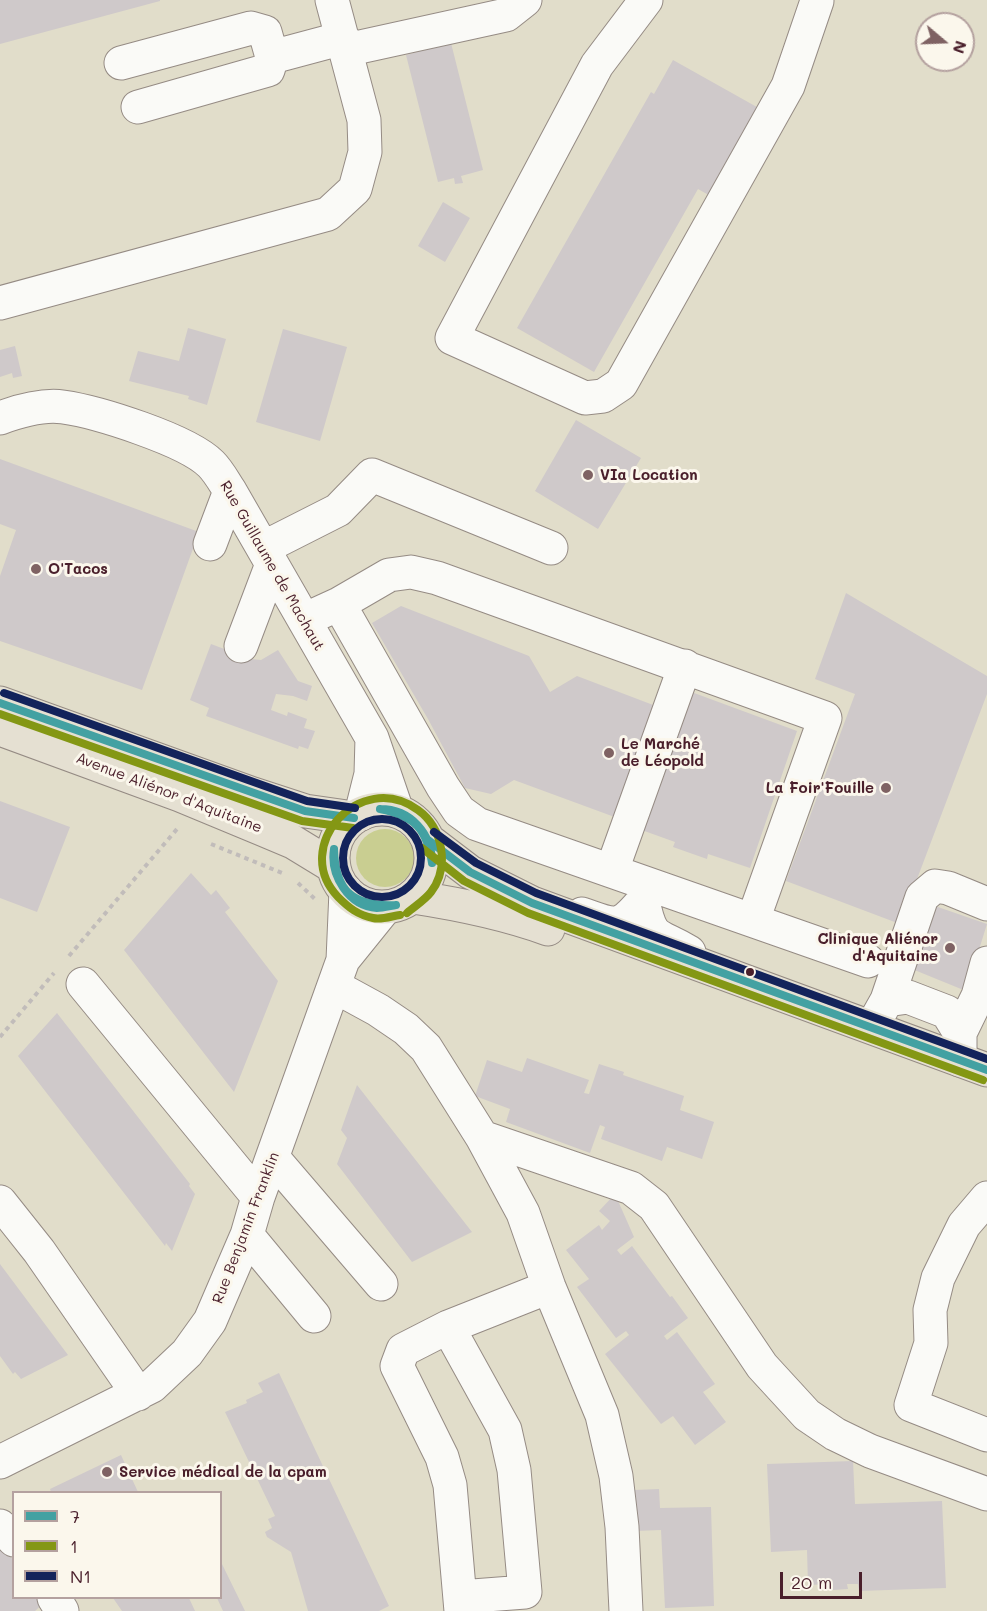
<!DOCTYPE html>
<meta charset="utf-8">
<style>
body{margin:0}
#map{position:relative;width:987px;height:1611px;overflow:hidden;background:#e1ddca;font-family:Mali,sans-serif}
canvas{display:block}
.legend{position:absolute;left:12px;top:1491px;width:210px;height:108px;box-sizing:border-box;background:#fbf7ec;border:2px solid #b4a19f;margin:0;padding:8px 10px;list-style:none;font-size:18px;color:#4a1f2b}
.legend li{display:flex;align-items:center;gap:12px;height:30px}
.legend b{width:30px;border:2px solid #b4a19f}
.north{position:absolute;left:915px;top:12px;width:60px;height:60px;box-sizing:border-box;background:#fbf7ec;border:2px solid #b4a19f;border-radius:50%;rotate:109deg;font-size:16px;font-weight:700;line-height:24px;text-align:center;color:#4a1f2b}
.north::after{content:'';display:block;margin:auto;width:21px;height:27px;background:#7f6263;clip-path:polygon(50% 0,100% 100%,50% 72%,0 100%)}
.scale{position:absolute;left:780px;top:1572px;width:82px;height:27px;box-sizing:border-box;border:3px solid #4a1f2b;border-top:0;padding-left:8px;font-size:18px;line-height:21px;white-space:nowrap;color:#4a1f2b;-webkit-text-stroke:4px #fbf7ec;paint-order:stroke}
</style>
<div id="map">
<canvas width="987" height="1611"></canvas>
<ul class="legend">
<li><b style="height:8px;background:#43a1a2"></b>7</li>
<li><b style="height:8px;background:#849714"></b>1</li>
<li><b style="height:8px;background:#13235b"></b>N1</li>
</ul>
<div class="north">N</div>
<div class="scale">20 m</div>
</div>
<script>
const ctx = document.querySelector('canvas').getContext('2d');
ctx.lineJoin = 'round';
function paint(path, color) { ctx.fillStyle = color; ctx.fill(path, 'evenodd'); }
function trace(path, color, width, dash) { ctx.strokeStyle = color; ctx.lineWidth = width; ctx.lineCap = dash ? 'butt' : 'round'; ctx.setLineDash(dash || []); ctx.stroke(path); }
function write(font, color, halo, rows, align = 'center') {
  ctx.font = font + ' Mali,sans-serif'; ctx.lineWidth = 6; ctx.setLineDash([]); ctx.textBaseline = 'middle'; ctx.strokeStyle = halo; ctx.fillStyle = color; for (const [text, x, y, turn = 0] of rows) {
    ctx.save(); ctx.translate(x, y); ctx.rotate((+turn || 0) * Math.PI / 180); ctx.textAlign = isNaN(turn) ? turn : align; if (halo) ctx.strokeText(text, 0, 0); ctx.fillText(text, 0, 0); ctx.restore();
  }
}
paint(new Path2D(`
 M356 858a29 29 0 1 1 58 0a29 29 0 1 1-58 0Z`), '#c9ce91');
paint(new Path2D(`
 M 0,0 L 160,0 L 160,1 L 0,44 Z
 M 451,43 L 483,170 L 461,176 L 463,183 L 455,184 L 454,178 L 438,182 L 406,55 Z
 M 673,60 L 764,111 L 714,198 L 698,189 L 594,372 L 517,328 L 651,92 L 654,94 Z
 M 443,202 L 470,218 L 445,262 L 418,246 Z
 M 188,328 L 226,339 L 207,405 L 188,399 L 189,396 L 129,381 L 138,351 L 179,361 Z
 M 283,329 L 347,347 L 320,441 L 256,422 Z
 M 15,346 L 22,376 L 13,378 L 12,373 L 0,377 L 0,350 Z
 M 576,420 L 641,458 L 598,529 L 535,491 Z
 M 0,459 L 199,532 L 142,690 L 0,641 L 0,576 L 16,530 L 0,524 Z
 M 846,593 L 987,676 L 987,694 L 900,924 L 786,881 L 855,694 L 815,679 Z
 M 401,606 L 529,656 L 550,692 L 577,676 L 661,708 L 620,819 L 514,780 L 491,794 L 465,788 L 428,719 L 372,623 Z
 M 211,644 L 251,659 L 261,660 L 278,650 L 298,681 L 312,686 L 307,701 L 293,696 L 276,694 L 271,710 L 287,716 L 288,712 L 307,719 L 304,728 L 315,731 L 308,749 L 299,746 L 298,749 L 206,716 L 209,708 L 190,700 Z
 M 686,690 L 797,731 L 750,868 L 708,854 L 707,859 L 673,847 L 675,842 L 636,828 Z
 M 0,801 L 70,827 L 37,912 L 0,898 Z
 M 191,873 L 211,895 L 216,890 L 230,908 L 225,912 L 278,981 L 234,1092 L 124,950 Z
 M 935,906 L 987,924 L 966,991 L 912,969 Z
 M 57,1013 L 190,1184 L 189,1186 L 195,1194 L 172,1251 L 166,1243 L 165,1246 L 18,1056 Z
 M 527,1058 L 589,1080 L 584,1093 L 589,1094 L 599,1064 L 624,1072 L 623,1075 L 684,1096 L 680,1110 L 714,1122 L 702,1159 L 667,1147 L 662,1161 L 601,1139 L 605,1127 L 600,1125 L 590,1153 L 506,1122 L 510,1109 L 475,1096 L 487,1060 L 522,1072 Z
 M 357,1085 L 472,1232 L 412,1262 L 337,1164 L 347,1138 L 341,1130 Z
 M 615,1194 L 634,1237 L 617,1250 L 621,1255 L 632,1246 L 670,1297 L 672,1296 L 688,1318 L 664,1336 L 667,1340 L 677,1332 L 715,1384 L 703,1392 L 726,1422 L 695,1445 L 673,1416 L 661,1424 L 605,1354 L 629,1335 L 626,1331 L 616,1338 L 577,1287 L 589,1279 L 566,1250 L 599,1225 L 602,1230 L 610,1221 L 599,1211 Z
 M 0,1264 L 68,1355 L 21,1379 L 15,1372 L 13,1374 L 0,1356 Z
 M 279,1373 L 389,1606 L 379,1611 L 308,1611 L 291,1552 L 267,1537 L 265,1532 L 272,1528 L 268,1519 L 275,1516 L 225,1412 L 247,1403 L 246,1400 L 263,1392 L 258,1383 Z
 M 121,1455 L 138,1492 L 51,1492 L 50,1489 Z
 M 853,1461 L 855,1504 L 942,1501 L 946,1588 L 859,1591 L 858,1584 L 847,1584 L 848,1589 L 833,1590 L 833,1584 L 808,1585 L 807,1550 L 771,1552 L 767,1464 Z
 M 659,1489 L 660,1508 L 711,1507 L 714,1606 L 665,1608 L 661,1530 L 635,1531 L 634,1490 Z
 M 0,1530 L 6,1551 L 14,1561 L 14,1598 L 42,1598 L 45,1602 L 35,1611 L 0,1611 Z
 M 220,1560 L 245,1611 L 223,1611 L 217,1598 L 220,1598 Z
 M 113,1598 L 189,1598 L 195,1611 L 122,1611 Z`), '#cfc9ca');
const minor = new Path2D(`
 M 646,0 L 597,65 L 452,338 L 585,398 L 603,396 L 621,384 L 788,86 L 817,1
 M 346,50 L 506,15 L 525,0
 M 121,63 L 251,28 L 265,32 L 272,57 L 343,38
 M 138,107 L 268,70 L 272,57
 M 0,303 L 328,214 L 355,189 L 365,152 L 364,120 L 332,0
 M 0,418 C 19,411 42,404 63,407 C 98,412 187,440 211,464 C 219,472 224,482 230,491 L 372,738
 M 210,544 L 230,491
 M 263,548 L 338,510 L 372,475 L 551,548
 M 339,604 L 443,787 L 459,811 L 477,824 L 868,961
 M 304,620 L 339,604 L 389,575 L 411,572 L 437,578 L 825,718 L 753,920
 M 241,646 L 272,564
 M 361,814 L 371,774 L 372,738 L 397,811
 M 612,870 L 685,666
 M 346,891 L 343,960 L 385,908
 M 582,914 C 617,926 618,930 643,901 C 652,943 656,932 689,952
 M 83,984 L 258,1197
 M 334,986 L 378,1010 L 406,1029 L 426,1048 L 482,1137 L 523,1213 L 549,1287 L 602,1415 L 616,1476 L 622,1527 L 626,1611
 M 887,1000 L 922,897 L 935,886 L 948,888 L 987,904
 M 878,1016 L 887,1000 L 908,997 L 947,1012 L 960,1033 L 960,1060
 M 960,1033 L 978,996 L 987,963
 M 482,1137 L 631,1188 L 654,1206 L 762,1366 L 807,1415 L 835,1434 L 870,1451 L 987,1494
 M 273,1158 L 381,1284
 M 987,1198 L 964,1225 L 938,1278 L 930,1310 L 931,1343 L 911,1405 L 987,1435
 M 0,1202 L 39,1251 L 138,1394
 M 247,1235 L 314,1316
 M 448,1327 L 505,1430 L 514,1470 L 525,1592 L 460,1597
 M 0,1462 L 152,1386 L 187,1353 L 210,1321 L 247,1235 L 258,1197 L 343,960
 M 0,1526 L 14,1540
 M 54,1598 L 62,1611
 M 461,1611 L 450,1485 L 442,1457 L 397,1366 L 403,1350 L 448,1327 L 549,1287`);
const major = new Path2D(`
 M 0,703 L 253,794 L 305,811 L 354,818
 M 0,729 L 180,795 L 262,829 L 293,842 L 334,867
 M333 858a49 49 0 1 1 98 0a49 49 0 1 1-98 0Z
 M 428,840 L 470,872 L 532,903 L 987,1070
 M 413,897 C 459,904 504,913 548,929`);
trace(minor, '#958b84', 35);
trace(major, '#958b84', 35);
trace(new Path2D(`
 M 211,844 L 282,873
 M 298,883 L 315,899
 M 69,956 L 177,829 L 179,830
 M 0,1037 L 54,973`), '#c1bcba', 4, [4.5, 4.5]);
trace(minor, '#fafaf7', 33);
trace(major, '#e5e0d2', 33);
trace(new Path2D(`
 M 0,703 L 305,811 L 354,818
 M 380,809 C 415,816 427,829 432,863
 M 380,809 C 411,809 432,834 432,863
 M 428,840 L 470,872 L 532,903 L 987,1070
 M 334,849 C 335,892 354,907 396,905
 M 334,849 C 330,875 348,906 377,908 C 383,908 390,906 396,905`), '#43a1a2', 8);
trace(new Path2D(`
 M 0,714 L 302,821 L 353,828
 M 422,848 L 464,881 L 528,913 L 983,1080
 M 400,915 C 392,916 382,920 373,918 C 358,915 349,908 338,897 C 290,847 360,768 418,810 C 443,828 450,867 431,892 C 425,900 415,906 407,913`), '#849714', 8);
trace(new Path2D(`
 M 4,693 L 307,801 L 355,808
 M343 858a39 39 0 1 1 78 0a39 39 0 1 1-78 0Z
 M 434,832 L 476,863 L 536,893 L 987,1059`), '#13235b', 8);
for (const [x, y, r, color] of [
 [588,475,6,"#7f6263"],
 [36,569,6,"#7f6263"],
 [609,753,6,"#7f6263"],
 [886,788,6,"#7f6263"],
 [950,948,6,"#7f6263"],
 [750,972,5,"#4a1f2b"],
 [107,1472,6,"#7f6263"]
]) { const dot = new Path2D(); dot.arc(x, y, r, 0, 2 * Math.PI); ctx.fillStyle = color; ctx.fill(dot); trace(dot, '#fbf7ec', 2); }
write('bold 15px', '#4a1f2b', '#fbf7ec', [
 ["VIa Location",600,475],
 ["O'Tacos",48,569],
 ["Le Marché",621,744],
 ["de Léopold",621,761],
 ["La Foir'Fouille",874,788,"right"],
 ["Clinique Aliénor",938,939,"right"],
 ["d'Aquitaine",938,956,"right"],
 ["Service médical de la cpam",119,1472]
], 'left');
write('15px', '#4a1f2b', '#fbf7ec', [
 ["Rue Guillaume de Machaut",272,566,60],
 ["Avenue Aliénor d'Aquitaine",169,793,21],
 ["Rue Benjamin Franklin",246,1228,-69]
]);
</script>
